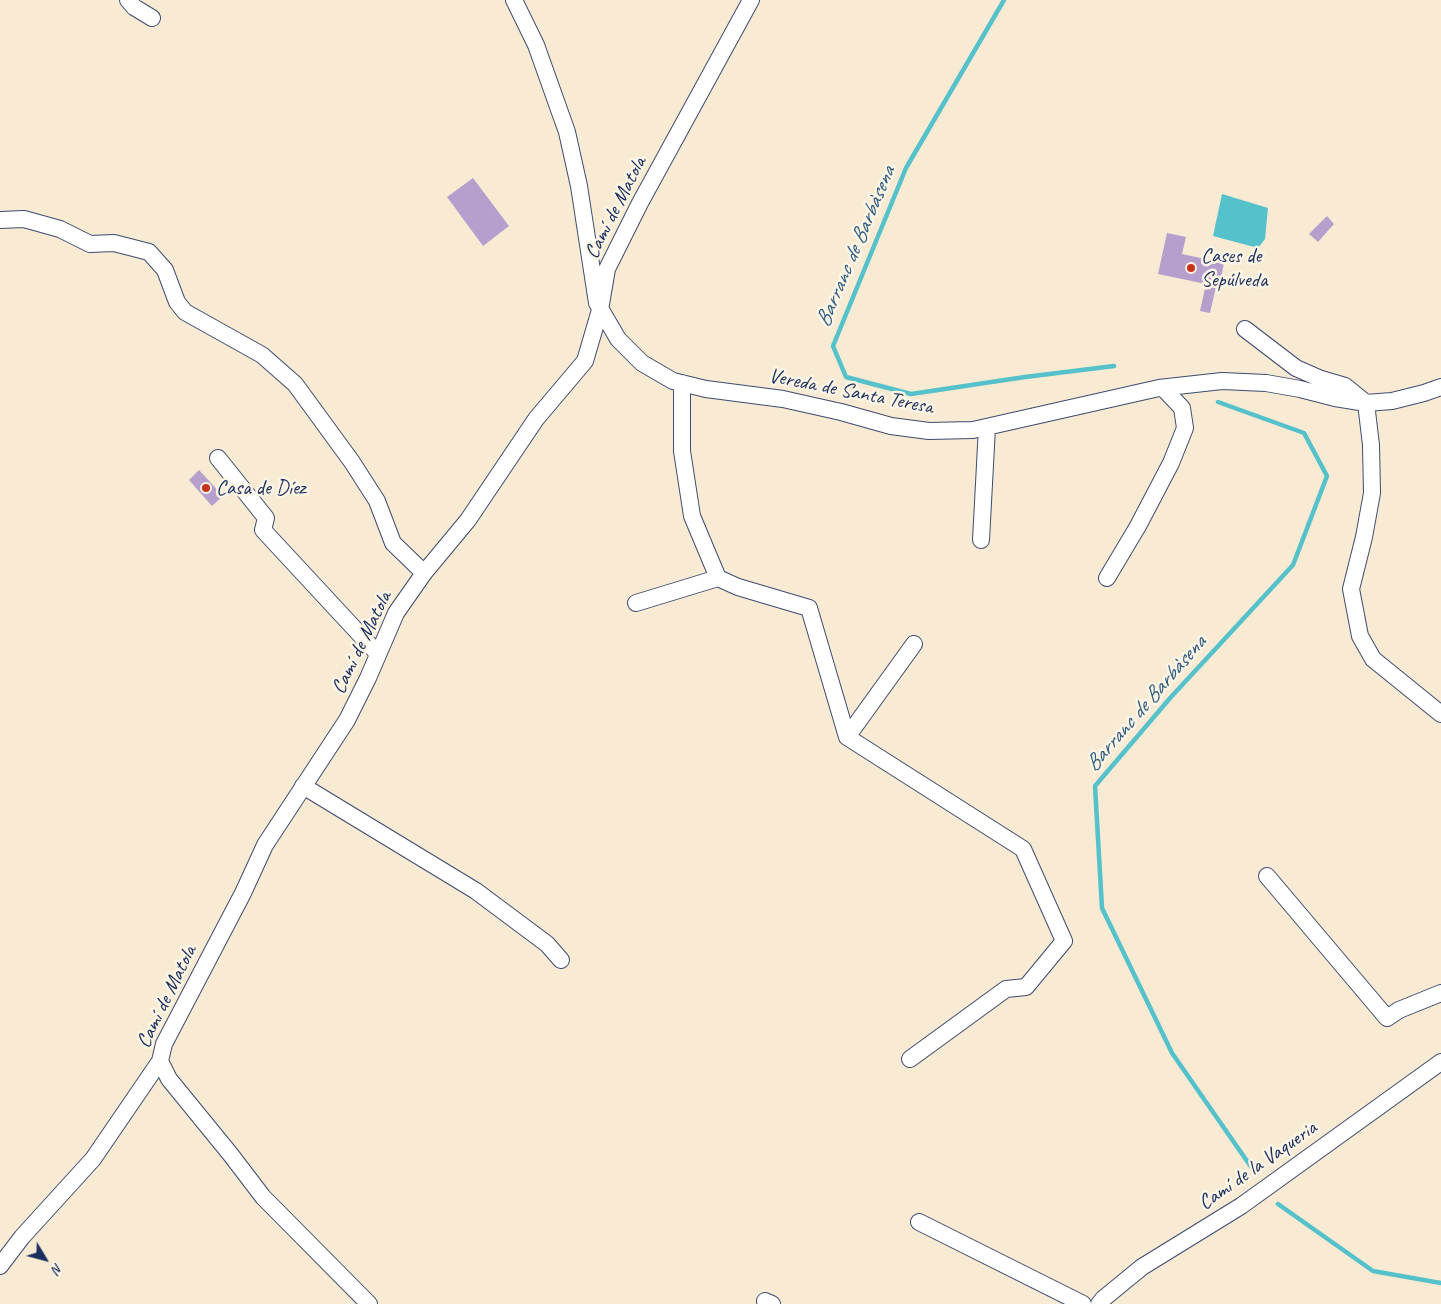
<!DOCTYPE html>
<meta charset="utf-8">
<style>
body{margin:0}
#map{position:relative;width:1441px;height:1304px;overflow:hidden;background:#f8ead3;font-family:Caveat,sans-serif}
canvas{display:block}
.north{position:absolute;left:20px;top:1234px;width:50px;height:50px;-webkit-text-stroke:4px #fcf5e5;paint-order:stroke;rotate:127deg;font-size:14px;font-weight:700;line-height:20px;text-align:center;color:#1b2f5e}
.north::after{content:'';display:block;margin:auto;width:18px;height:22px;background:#1b2f5e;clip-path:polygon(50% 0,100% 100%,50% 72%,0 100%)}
</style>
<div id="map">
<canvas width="1441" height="1304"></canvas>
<div class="north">N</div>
</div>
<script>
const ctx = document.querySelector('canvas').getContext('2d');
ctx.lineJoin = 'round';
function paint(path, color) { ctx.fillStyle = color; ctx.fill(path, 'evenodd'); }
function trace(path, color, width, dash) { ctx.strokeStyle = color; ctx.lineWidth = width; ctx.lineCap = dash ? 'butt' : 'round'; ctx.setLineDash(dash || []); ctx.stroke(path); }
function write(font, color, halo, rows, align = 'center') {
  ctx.font = font + ' Caveat,sans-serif'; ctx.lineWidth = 5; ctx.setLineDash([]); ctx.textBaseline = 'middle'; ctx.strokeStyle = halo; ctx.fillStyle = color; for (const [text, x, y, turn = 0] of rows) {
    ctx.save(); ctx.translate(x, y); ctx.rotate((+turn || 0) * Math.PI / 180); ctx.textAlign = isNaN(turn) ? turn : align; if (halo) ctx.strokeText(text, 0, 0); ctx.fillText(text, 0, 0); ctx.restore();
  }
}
paint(new Path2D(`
 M 1222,194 L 1268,208 L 1265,239 L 1258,248 L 1213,236 Z`), '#54c1cb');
trace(new Path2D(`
 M 1004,0 L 906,168 L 833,346 L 846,377 L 911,394 L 1025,377 L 1114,366
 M 1218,402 L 1304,433 L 1327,476 L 1293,565 L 1171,697 L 1095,786 L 1102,908 L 1172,1053 L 1256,1174
 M 1278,1204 L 1373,1271 L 1441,1283`), '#54c1cb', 4.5);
paint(new Path2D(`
 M 473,178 L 509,226 L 483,246 L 447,197 Z
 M 1327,216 L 1334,224 L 1318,242 L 1309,234 Z
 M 1167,233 L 1186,237 L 1182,254 L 1224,263 L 1219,288 L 1216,287 L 1210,313 L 1200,311 L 1206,284 L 1158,274 Z
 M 199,470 L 223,496 L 212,506 L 189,480 Z`), '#b69fcd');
const minor = new Path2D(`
 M 128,0 L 134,7 L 152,18
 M 514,0 L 536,45 L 567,132 L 579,186 L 597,303 L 618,339 L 642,363 L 673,381 L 706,389 L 783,399 L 841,412 L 891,426 L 929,431 L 973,430 L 1159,388 L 1222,381 L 1266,383 L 1300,389 L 1335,398 L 1366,403 L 1392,401 L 1424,393 L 1441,387
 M 0,220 L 24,219 L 60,229 L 90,244 L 114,243 L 149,252 L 165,270 L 177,302 L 185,312 L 262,355 L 295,384 L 352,462 L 377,501 L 393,543 L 424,573
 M 1245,329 L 1296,368 L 1321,379 L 1345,386 L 1366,403 L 1371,445 L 1372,493 L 1364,537 L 1351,589 L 1360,636 L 1373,659 L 1441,714
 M 682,383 L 682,451 L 692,516 L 718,578 L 738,587 L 809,608 L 847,737 L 1023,849 L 1064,941 L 1026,987 L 1006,989 L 910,1059
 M 218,458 L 266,518 L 263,530 L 378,654
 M 981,540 L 987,427
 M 1107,578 L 1138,526 L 1171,463 L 1185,428 L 1182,408 L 1163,388
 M 636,603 L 718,578
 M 847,737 L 914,644
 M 303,786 L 476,891 L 547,944 L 561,960
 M 1267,876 L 1387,1018 L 1399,1010 L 1441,993
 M 160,1061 L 169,1079 L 231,1155 L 263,1197 L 369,1304
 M 919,1222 L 1083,1304
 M 0,1266 L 22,1237 L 93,1159 L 160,1061 L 164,1044 L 243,893 L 265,845 L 347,720 L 368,678 L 396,613 L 424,573 L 468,520 L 536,419 L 585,361 L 600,310 L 607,269 L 640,203 L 751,0
 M 765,1301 L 772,1304
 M 1099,1304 L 1103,1299 L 1142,1267 L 1241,1206 L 1441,1062`);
trace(minor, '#3c4b70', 18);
trace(minor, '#fff', 16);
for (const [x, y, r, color] of [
 [1191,268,5,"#c8321e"],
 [206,488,5,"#c8321e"]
]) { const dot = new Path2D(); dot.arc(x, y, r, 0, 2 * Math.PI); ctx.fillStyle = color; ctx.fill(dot); trace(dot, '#fcf5e5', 2); }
write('21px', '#1b2f5e', '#fcf5e5', [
 ["Camí de Matola",616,208,-63],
 ["Vereda de Santa Teresa",851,392,11],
 ["Camí de Matola",362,643,-64],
 ["Camí de Matola",167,997,-64],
 ["Camí de la Vaqueria",1258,1166,-35]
]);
write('21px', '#1b2f5e', '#fcf5e5', [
 ["Cases de",1201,256],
 ["Sepúlveda",1201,280],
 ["Casa de Díez",216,488]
], 'left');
write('italic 22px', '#2c5b7f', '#fcf5e5', [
 ["Barranc de Barbàsena",856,247,-67],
 ["Barranc de Barbàsena",1146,704,-49]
]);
</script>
